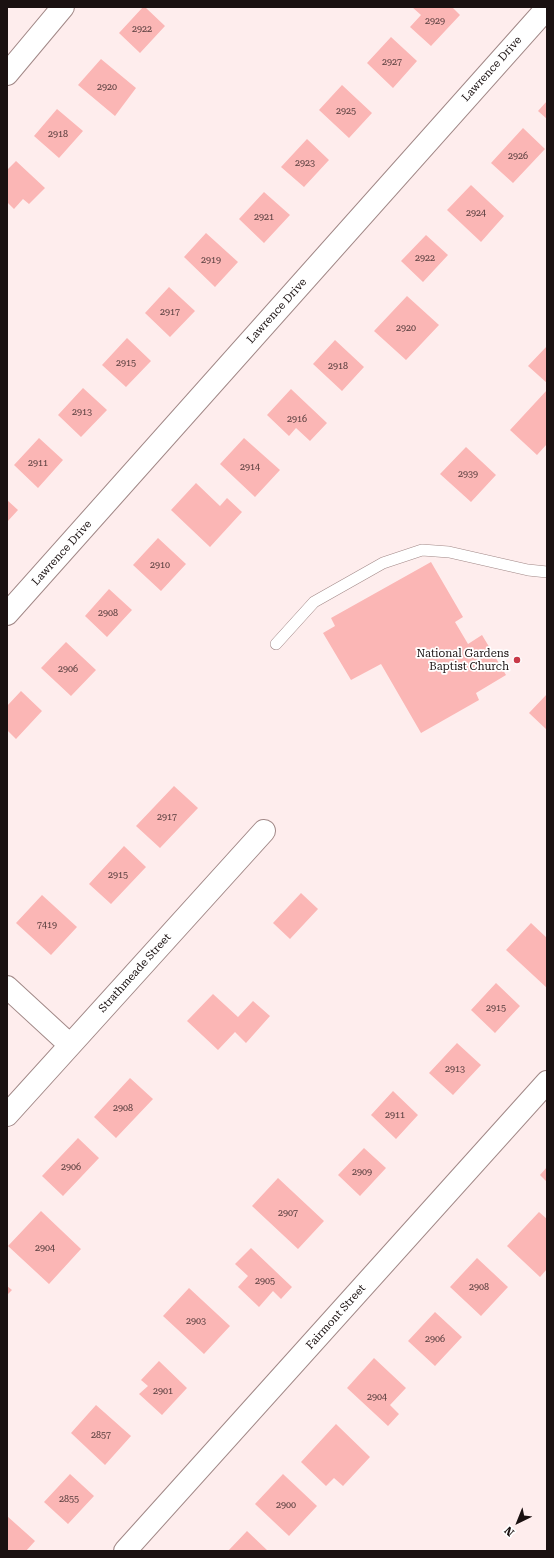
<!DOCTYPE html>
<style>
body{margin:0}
#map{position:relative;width:554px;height:1558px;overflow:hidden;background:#feeded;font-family:"Roboto Serif",serif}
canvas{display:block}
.frame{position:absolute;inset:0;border:8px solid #1a1111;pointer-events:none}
.north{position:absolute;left:498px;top:1502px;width:40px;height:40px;-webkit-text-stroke:3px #fff;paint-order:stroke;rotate:223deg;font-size:11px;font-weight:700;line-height:16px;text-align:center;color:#1a1111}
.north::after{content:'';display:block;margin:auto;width:14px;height:18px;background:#1a1111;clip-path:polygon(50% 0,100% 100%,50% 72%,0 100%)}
</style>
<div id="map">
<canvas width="554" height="1558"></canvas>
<div class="frame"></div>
<div class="north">N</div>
</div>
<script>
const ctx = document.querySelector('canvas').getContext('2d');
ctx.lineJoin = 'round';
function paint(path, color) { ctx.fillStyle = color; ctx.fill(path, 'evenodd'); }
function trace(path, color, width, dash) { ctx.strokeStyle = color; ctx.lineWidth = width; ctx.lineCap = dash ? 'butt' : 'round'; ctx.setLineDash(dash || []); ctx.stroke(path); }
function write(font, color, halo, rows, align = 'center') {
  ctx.font = font + ' "Roboto Serif",serif'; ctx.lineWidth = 3.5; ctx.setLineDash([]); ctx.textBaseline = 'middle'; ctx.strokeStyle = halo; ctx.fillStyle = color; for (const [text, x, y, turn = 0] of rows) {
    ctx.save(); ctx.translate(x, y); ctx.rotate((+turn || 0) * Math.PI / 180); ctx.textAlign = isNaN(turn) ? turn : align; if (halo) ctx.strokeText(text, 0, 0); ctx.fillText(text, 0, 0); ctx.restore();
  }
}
paint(new Path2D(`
 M 143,7 L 145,7 L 165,26 L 140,53 L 119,33 Z
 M 412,7 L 452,7 L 460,15 L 431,46 L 410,27 L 421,15 Z
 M 391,37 L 417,61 L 393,88 L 367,63 Z
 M 101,59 L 136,88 L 115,116 L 78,85 Z
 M 342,85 L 372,113 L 349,138 L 319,110 Z
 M 547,101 L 547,119 L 538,111 Z
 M 57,109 L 83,131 L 59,158 L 34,136 Z
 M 523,128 L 545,149 L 513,183 L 491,163 Z
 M 307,139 L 329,160 L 304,187 L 281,167 Z
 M 16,161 L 45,188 L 29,204 L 23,199 L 14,209 L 7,202 L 7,170 Z
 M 471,185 L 504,216 L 481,242 L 447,210 Z
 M 264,192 L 290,215 L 264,243 L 239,219 Z
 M 206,233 L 238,262 L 215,287 L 184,257 Z
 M 426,235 L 448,255 L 423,282 L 401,261 Z
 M 169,287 L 195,311 L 170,337 L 145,313 Z
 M 407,296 L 439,325 L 406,360 L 374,331 Z
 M 127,338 L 151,361 L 126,387 L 102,365 Z
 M 335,340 L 364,367 L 342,391 L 313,364 Z
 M 547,346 L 547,383 L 528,366 Z
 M 83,388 L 107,410 L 81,437 L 58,415 Z
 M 291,389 L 327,423 L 310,441 L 296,428 L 289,436 L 267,415 Z
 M 547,390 L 547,444 L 537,455 L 510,430 Z
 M 39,438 L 63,460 L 38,488 L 14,465 Z
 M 244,438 L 280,470 L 255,497 L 220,464 Z
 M 466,447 L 496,475 L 471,502 L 440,474 Z
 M 196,483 L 220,506 L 227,498 L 242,512 L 210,547 L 171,510 Z
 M 7,500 L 18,510 L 7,522 Z
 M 158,538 L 186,564 L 161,591 L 133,565 Z
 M 431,562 L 463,617 L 455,622 L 468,644 L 482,635 L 506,675 L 476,693 L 479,700 L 421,733 L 381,664 L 351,680 L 323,633 L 335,626 L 331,618 Z
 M 109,589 L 132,610 L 107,637 L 85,616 Z
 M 66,642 L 96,670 L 71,696 L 41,668 Z
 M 21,691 L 42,711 L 16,739 L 7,730 L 7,706 Z
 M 547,694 L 547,730 L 529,713 Z
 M 174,786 L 198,808 L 160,848 L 136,826 Z
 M 124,846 L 146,867 L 111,904 L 89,884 Z
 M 301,893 L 318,909 L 290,939 L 273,923 Z
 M 42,895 L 77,927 L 51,955 L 16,923 Z
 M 531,923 L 547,938 L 547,988 L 506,950 Z
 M 496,983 L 520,1006 L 495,1033 L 471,1010 Z
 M 213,994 L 238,1017 L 253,1001 L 270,1016 L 246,1043 L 235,1032 L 218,1050 L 187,1021 Z
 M 457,1043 L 481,1065 L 453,1095 L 429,1073 Z
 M 130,1078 L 153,1099 L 116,1138 L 94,1117 Z
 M 393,1091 L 418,1115 L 396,1139 L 371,1115 Z
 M 78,1138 L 99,1158 L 63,1196 L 42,1176 Z
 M 364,1148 L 386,1168 L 360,1196 L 338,1175 Z
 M 547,1167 L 547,1182 L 540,1175 Z
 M 278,1178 L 324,1221 L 298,1249 L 252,1206 Z
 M 41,1211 L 81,1249 L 49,1284 L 8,1246 Z
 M 539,1212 L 547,1219 L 547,1269 L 540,1277 L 507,1246 Z
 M 251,1248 L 292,1287 L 281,1299 L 273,1291 L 259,1307 L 238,1287 L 248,1276 L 235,1264 Z
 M 477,1258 L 508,1287 L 481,1316 L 450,1287 Z
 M 7,1286 L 12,1290 L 7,1295 Z
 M 189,1288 L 230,1326 L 204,1354 L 163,1316 Z
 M 435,1312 L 462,1337 L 435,1366 L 408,1341 Z
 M 374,1358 L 406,1388 L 390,1405 L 399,1414 L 388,1426 L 347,1388 Z
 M 159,1361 L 187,1388 L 162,1415 L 139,1394 L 148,1386 L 141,1380 Z
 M 96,1405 L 131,1436 L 105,1465 L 71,1433 Z
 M 336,1424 L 370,1457 L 343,1486 L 334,1478 L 326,1486 L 301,1462 Z
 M 70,1474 L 94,1496 L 68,1524 L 44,1502 Z
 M 283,1474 L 317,1506 L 289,1536 L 255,1504 Z
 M 7,1516 L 35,1541 L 26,1551 L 7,1551 Z
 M 247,1531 L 268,1551 L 228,1551 Z`), '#fbb6b5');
const service = new Path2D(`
 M 276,644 L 314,602 L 383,563 L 422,550 L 449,552 L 528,570 L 547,572`);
const minor = new Path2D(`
 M 7,74 L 63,7
 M 7,614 L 547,8
 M 7,987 L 70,1045
 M 7,1115 L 264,831
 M 125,1551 L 547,1082`);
trace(service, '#a18887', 12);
trace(minor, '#a18887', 24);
trace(service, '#fff', 11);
trace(minor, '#fff', 22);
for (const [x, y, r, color] of [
 [517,660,4,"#c83847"]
]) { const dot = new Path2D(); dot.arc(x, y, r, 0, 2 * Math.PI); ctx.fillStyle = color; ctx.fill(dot); trace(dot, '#fff', 1.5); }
write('9px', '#523a3a', null, [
 ["2929",435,21],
 ["2922",142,29],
 ["2927",392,62],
 ["2920",107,87],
 ["2925",346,111],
 ["2918",58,134],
 ["2926",518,156],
 ["2923",305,163],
 ["2924",476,213],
 ["2921",264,217],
 ["2922",425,258],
 ["2919",211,260],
 ["2917",170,312],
 ["2920",406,328],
 ["2915",126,363],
 ["2918",338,366],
 ["2913",82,412],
 ["2916",297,419],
 ["2911",38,463],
 ["2914",250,467],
 ["2939",468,474],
 ["2910",160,565],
 ["2908",108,613],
 ["2906",68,669],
 ["2917",167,817],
 ["2915",118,875],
 ["7419",47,925],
 ["2915",496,1008],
 ["2913",455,1069],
 ["2908",123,1108],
 ["2911",395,1115],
 ["2906",71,1167],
 ["2909",362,1172],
 ["2907",288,1213],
 ["2904",45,1248],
 ["2905",265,1281],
 ["2908",479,1287],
 ["2903",196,1321],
 ["2906",435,1339],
 ["2901",163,1391],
 ["2904",377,1397],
 ["2857",101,1435],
 ["2855",69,1499],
 ["2900",286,1505]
]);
write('11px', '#1a1111', '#fff', [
 ["Lawrence Drive",492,69,-48],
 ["Lawrence Drive",277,311,-48],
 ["Lawrence Drive",62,553,-48],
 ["Strathmeade Street",135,973,-48],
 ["Fairmont Street",336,1317,-48]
]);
write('11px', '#1a1111', '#fff', [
 ["National Gardens",509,654],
 ["Baptist Church",509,667]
], 'right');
</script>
